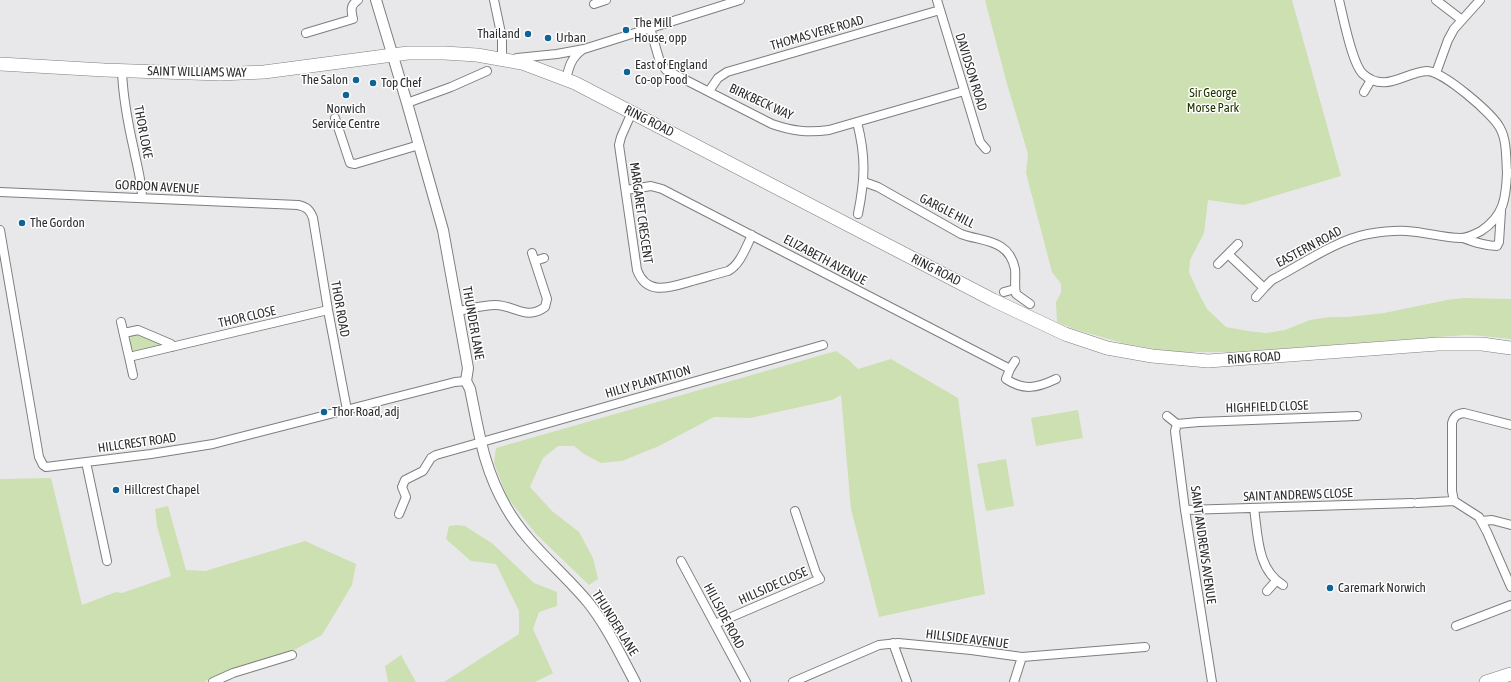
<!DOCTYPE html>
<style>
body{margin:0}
canvas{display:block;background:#e8e8ea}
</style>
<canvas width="1511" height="682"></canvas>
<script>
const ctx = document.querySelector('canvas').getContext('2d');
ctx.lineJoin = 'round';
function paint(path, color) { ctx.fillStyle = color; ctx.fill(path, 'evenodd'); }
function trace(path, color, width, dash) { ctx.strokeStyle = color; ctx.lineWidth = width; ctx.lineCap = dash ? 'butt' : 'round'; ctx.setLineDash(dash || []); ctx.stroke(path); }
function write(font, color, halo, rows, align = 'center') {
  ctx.font = font + ' "Asap Condensed",sans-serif'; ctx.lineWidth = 3; ctx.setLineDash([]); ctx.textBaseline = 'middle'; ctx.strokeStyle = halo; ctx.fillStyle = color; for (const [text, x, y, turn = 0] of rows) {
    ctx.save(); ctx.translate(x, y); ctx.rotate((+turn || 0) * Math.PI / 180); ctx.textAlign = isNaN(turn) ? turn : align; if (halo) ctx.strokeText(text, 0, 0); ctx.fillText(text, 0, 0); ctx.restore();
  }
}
paint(new Path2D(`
 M 985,0 L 1292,0 L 1341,176 L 1244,205 L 1208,200 L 1204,233 L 1190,260 L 1189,272 L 1197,290 L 1207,309 L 1226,327 L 1248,331 L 1266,333 L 1285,330 L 1310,320 L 1331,317 L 1348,317 L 1384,313 L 1447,300 L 1463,298 L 1511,299 L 1511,339 L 1483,336 L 1466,335 L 1235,352 L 1174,352 L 1126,344 L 1074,329 L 1057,322 L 1056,302 L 1061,293 L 1061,284 L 1052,272 L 1026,173 L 1028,154 L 1007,84 Z
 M 137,333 L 164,344 L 164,346 L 136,352 L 132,351 L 129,340 L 133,334 Z
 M 836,351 L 850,361 L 858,369 L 891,359 L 958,398 L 985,594 L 879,617 L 851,509 L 841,395 L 832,400 L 750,418 L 714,417 L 659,446 L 622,461 L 601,463 L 584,454 L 574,446 L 558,446 L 543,458 L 530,487 L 552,511 L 579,532 L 593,558 L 598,579 L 589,585 L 536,534 L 507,497 L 494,463 L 496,448 Z
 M 1078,410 L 1083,438 L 1036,446 L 1031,418 Z
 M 1006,459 L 1014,506 L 986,511 L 977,464 Z
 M 51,478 L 82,605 L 116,592 L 122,593 L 171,576 L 157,526 L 155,509 L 168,506 L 186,570 L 205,571 L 305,541 L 356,564 L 352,585 L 322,635 L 292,651 L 208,680 L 205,681 L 206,682 L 0,682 L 0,479 Z
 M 457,525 L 465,526 L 493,544 L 534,583 L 557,592 L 557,606 L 539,612 L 533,629 L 553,673 L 535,682 L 444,682 L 519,634 L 519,611 L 496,564 L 471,561 L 446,539 L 449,526 Z
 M 401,655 L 416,682 L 388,682 L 385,666 Z`), '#cce0b1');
const minor = new Path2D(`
 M 494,0 L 502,38 L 502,59 L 505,59
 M 937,0 L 980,142 L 986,149
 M 1339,0 C 1343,16 1352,64 1363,74 C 1385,94 1405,72 1427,71 C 1443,71 1493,114 1500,128 C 1507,140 1506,159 1507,173
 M 1436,0 L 1462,20
 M 594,4 L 606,0
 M 650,28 L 660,62 L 666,70 L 772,124 C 792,131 808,133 829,130 L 964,91
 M 306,33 L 353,19 C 351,11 350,5 358,0
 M 517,58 L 557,54 L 584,49 L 740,0
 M 122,71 C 123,97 128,124 134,150 C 137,166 142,182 142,198
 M 1436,73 L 1448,40 L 1454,29 L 1480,0
 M 566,79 C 569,67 571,58 582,50
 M 709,91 L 718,78 L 727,72 L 940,10
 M 1364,92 L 1371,80
 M 407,103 L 451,87 L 487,71
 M 632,112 L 621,137 L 619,145 L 637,270 C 647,297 671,287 692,281 C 704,278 716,274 728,271 C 740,265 746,247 752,235
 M 335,118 L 350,163 L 355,164 L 419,145
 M 857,122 C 866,157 865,179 858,214
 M 864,182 L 878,187 L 961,234 C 983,242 1009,239 1015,269 C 1016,277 1014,285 1016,294 L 1030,304
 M 626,190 L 651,186 L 662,189 L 1010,369 L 1015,361
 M 0,192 L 298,205 C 307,207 310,210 313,218 L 328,310 L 347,410
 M 0,230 L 39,457 L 43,465 L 46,467 L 151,454 L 213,444 L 455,382 L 466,381
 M 1463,238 C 1474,242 1485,246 1497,246 L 1499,242 L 1501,211
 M 1238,244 L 1228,254 L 1264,288 L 1272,280 C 1301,265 1336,240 1368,234 C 1380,232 1394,230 1407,231 C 1425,232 1443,238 1461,238 C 1468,238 1475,234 1481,231 C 1504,216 1506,198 1507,173 L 1511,173
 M 535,261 L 544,258
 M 1218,264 L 1228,254
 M 1004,292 L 1015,289
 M 1256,297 L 1264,288
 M 458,311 C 470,309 483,305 495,305 C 515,305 526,321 545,307 L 547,299 L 532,253
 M 121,322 L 129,357 L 328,310
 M 124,333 L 138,330 L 171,344 L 172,347
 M 129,357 L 133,375
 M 1010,369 L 1006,379 C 1024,391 1037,388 1056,379
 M 1167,416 L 1177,424 L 1175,431 L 1185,510 L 1212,682
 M 1177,424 L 1199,422 L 1357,416
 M 1511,425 L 1464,413 C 1457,414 1454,416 1452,423 L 1452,491 L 1454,501 L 1479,517 L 1487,532 L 1511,587
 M 86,462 L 107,561
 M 1417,503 L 1454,501
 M 1254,508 C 1258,535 1257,570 1283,585
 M 1185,510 L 1412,503
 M 399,514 L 406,497 L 402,487 L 405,480 L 423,471 L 431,458 L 436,455 L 823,345
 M 1481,521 L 1492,520 L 1511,525
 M 681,561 L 746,682
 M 1267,591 L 1276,581
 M 715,624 L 820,579 L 816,573 L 795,511
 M 1456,626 L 1511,605
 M 893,643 L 907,682
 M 213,682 L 233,673 L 292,655
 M 793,682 L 879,645 L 898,643 L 971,650 L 1022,657 L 1145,647
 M 1014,682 L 1022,657`);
const tertiary = new Path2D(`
 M 376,0 L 407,103 L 443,230 L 468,368 L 466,381 L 470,389 C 479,432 483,467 506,507 C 526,543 561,570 587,601 C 606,624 621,656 635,682`);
const primary = new Path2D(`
 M 1486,682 L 1511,674`);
const trunk = new Path2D(`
 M 0,64 L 104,70 L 220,74 L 264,72 L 408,53 L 444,53 L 477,55 L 522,63 L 575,83 L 993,300 L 1065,334 L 1107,348 L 1152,356 L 1208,361 L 1438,344 L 1482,344 L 1511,348`);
trace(minor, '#7d7e7f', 10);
trace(tertiary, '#7d7e7f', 12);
trace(primary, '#7d7e7f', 14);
trace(trunk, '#7d7e7f', 14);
trace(minor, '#fff', 8);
trace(tertiary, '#fff', 10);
trace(primary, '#fff', 13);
trace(trunk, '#fff', 13);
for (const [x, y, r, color] of [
 [626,30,4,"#106495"],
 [528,34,4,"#106495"],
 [548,38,4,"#106495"],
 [627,72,4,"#106495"],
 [356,80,4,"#106495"],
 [373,83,4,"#106495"],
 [346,95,4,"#106495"],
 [22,223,4,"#106495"],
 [324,412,4,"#106495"],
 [116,490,4,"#106495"],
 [1330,588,4,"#106495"]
]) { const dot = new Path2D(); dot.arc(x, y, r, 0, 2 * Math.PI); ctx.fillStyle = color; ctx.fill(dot); trace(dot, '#fff', 1.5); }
write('13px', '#2e2e2f', '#fff', [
 ["The Mill",634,23],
 ["House, opp",634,38],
 ["Thailand",520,34,"right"],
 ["Urban",556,38],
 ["East of England",635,65],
 ["Co-op Food",635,80],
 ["The Salon",348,80,"right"],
 ["Top Chef",381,83],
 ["Norwich",346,109,"center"],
 ["Service Centre",346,124,"center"],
 ["The Gordon",30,223],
 ["Thor Road, adj",332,412],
 ["Hillcrest Chapel",124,490],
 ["Caremark Norwich",1338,588]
], 'left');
write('13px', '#2e2e2f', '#fff', [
 ["THOMAS VERE ROAD",817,33,-16],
 ["SAINT WILLIAMS WAY",197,72,1],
 ["DAVIDSON ROAD",971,72,73],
 ["BIRKBECK WAY",761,102,25],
 ["RING ROAD",649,121,27],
 ["THOR LOKE",143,132,79],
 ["GORDON AVENUE",157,187,3],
 ["GARGLE HILL",947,211,27],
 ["MARGARET CRESCENT",641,213,82],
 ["EASTERN ROAD",1309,247,-28],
 ["ELIZABETH AVENUE",825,260,28],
 ["RING ROAD",936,270,27],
 ["THOR ROAD",340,309,80],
 ["THOR CLOSE",247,317,-13],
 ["THUNDER LANE",473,323,80],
 ["RING ROAD",1254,358,-4],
 ["HILLY PLANTATION",648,382,-16],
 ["HIGHFIELD CLOSE",1267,407,-2],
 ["HILLCREST ROAD",137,443,-8],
 ["SAINT ANDREWS CLOSE",1298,495,-2],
 ["SAINT ANDREWS AVENUE",1203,545,82],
 ["HILLSIDE CLOSE",773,586,-24],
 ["HILLSIDE ROAD",724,616,62],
 ["THUNDER LANE",615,623,58],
 ["HILLSIDE AVENUE",967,639,7]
]);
write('13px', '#253700', '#fff', [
 ["Sir George",1213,93],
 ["Morse Park",1213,108]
]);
</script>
